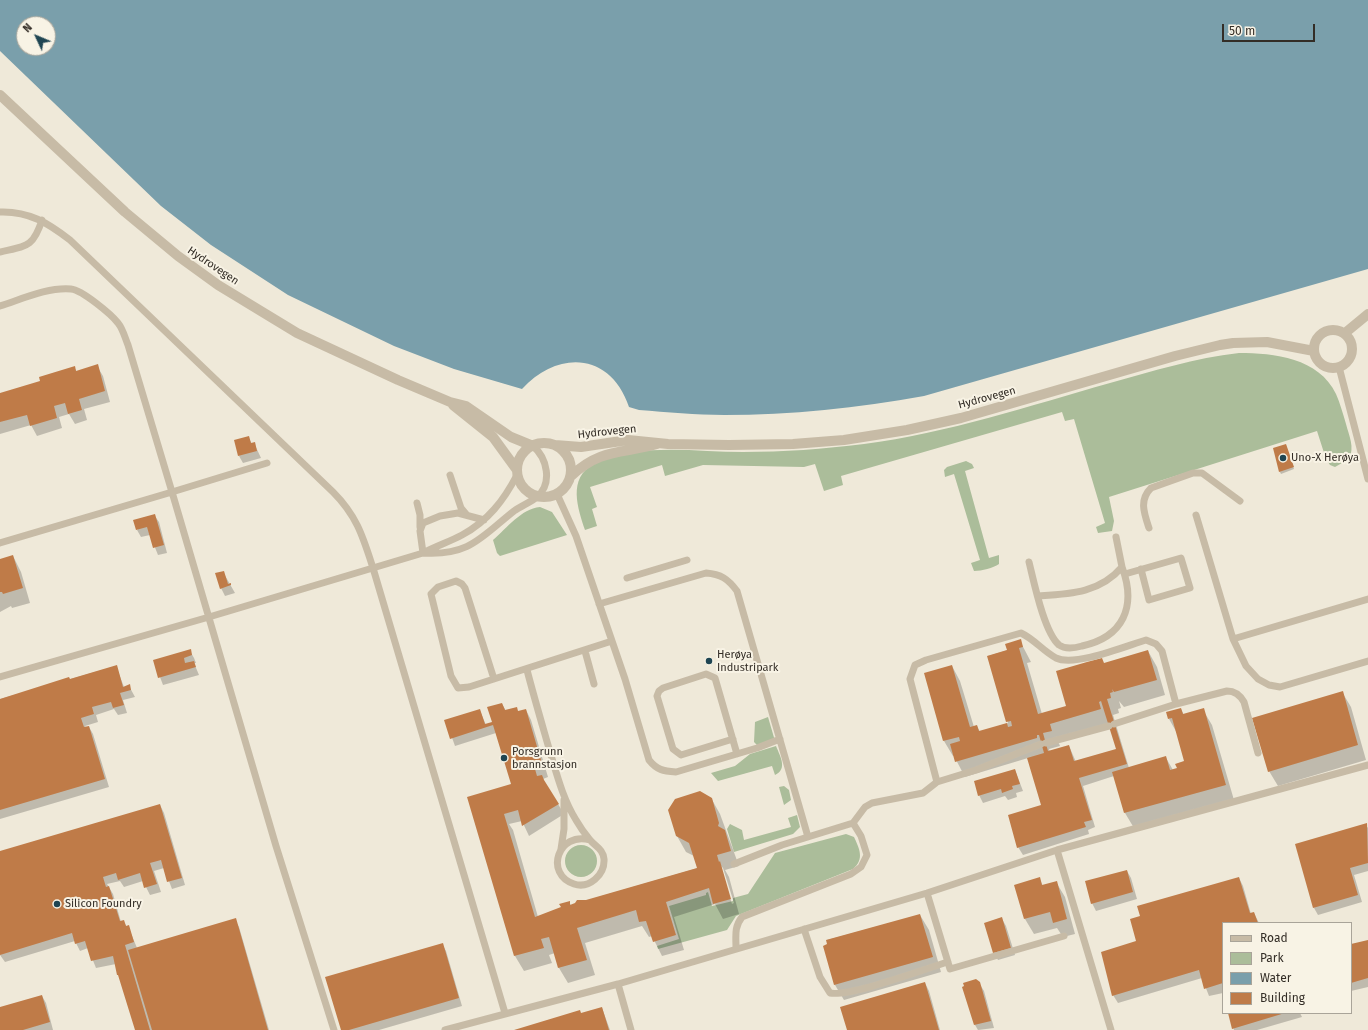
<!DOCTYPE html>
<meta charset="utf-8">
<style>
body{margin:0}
#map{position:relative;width:1368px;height:1030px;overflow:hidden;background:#efe9d9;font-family:"Fira Sans",sans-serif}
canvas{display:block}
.legend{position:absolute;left:1222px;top:922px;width:130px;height:92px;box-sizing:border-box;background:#f8f3e5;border:1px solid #a9a499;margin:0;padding:5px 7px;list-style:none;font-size:12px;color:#332d26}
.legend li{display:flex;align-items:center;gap:8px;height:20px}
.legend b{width:20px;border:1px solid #a9a499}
.north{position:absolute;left:16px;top:16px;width:40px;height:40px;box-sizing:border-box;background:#f8f3e5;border:1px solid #a9a499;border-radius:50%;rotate:314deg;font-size:11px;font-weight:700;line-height:16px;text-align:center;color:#332d26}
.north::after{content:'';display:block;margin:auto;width:14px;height:18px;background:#1f4552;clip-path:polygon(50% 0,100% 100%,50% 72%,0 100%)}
.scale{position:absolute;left:1222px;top:24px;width:93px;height:18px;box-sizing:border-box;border:2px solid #332d26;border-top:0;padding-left:5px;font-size:12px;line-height:14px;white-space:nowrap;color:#332d26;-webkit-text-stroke:3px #f8f3e5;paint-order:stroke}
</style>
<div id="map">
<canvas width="1368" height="1030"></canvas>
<ul class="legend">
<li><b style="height:5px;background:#c7bba6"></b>Road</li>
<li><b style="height:11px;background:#abbd9a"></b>Park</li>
<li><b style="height:11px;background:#7a9fab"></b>Water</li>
<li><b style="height:11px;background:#bf7b48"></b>Building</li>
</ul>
<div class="north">N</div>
<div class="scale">50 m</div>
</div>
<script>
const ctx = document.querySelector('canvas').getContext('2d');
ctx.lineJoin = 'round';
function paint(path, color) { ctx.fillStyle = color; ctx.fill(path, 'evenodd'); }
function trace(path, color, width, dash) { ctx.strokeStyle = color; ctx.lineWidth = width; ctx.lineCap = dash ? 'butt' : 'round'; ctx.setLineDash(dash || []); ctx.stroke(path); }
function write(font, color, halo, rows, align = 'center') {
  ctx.font = font + ' "Fira Sans",sans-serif'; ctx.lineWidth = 4; ctx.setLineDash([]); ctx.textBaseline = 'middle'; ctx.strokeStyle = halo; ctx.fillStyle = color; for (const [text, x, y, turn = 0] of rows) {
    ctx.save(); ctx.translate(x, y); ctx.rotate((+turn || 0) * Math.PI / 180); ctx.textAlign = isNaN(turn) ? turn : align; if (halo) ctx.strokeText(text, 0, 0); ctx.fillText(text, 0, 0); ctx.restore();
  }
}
paint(new Path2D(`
 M 1239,353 C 1274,353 1319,358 1336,394 C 1340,403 1343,414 1346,424 C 1349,436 1355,447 1349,459 L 1335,467 L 1330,465 L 1326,459 L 1317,431 L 1109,497 L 1114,521 L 1112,531 L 1098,533 L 1096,527 L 1105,523 L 1074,419 L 1065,421 L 1062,412 L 841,476 L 843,485 L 824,491 L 815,464 L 804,467 L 703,465 L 665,476 L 662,465 L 590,487 L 597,507 L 592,509 L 597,526 L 585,530 C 578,509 567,478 594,464 C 639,442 694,452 743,452 C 783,452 824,449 864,444 C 948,433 1029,406 1110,383 C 1153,371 1195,358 1239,353 Z
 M 966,461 L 972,464 L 974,468 L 965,471 L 989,558 L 999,555 L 999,564 C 993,568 982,571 974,571 L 971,563 L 980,560 L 954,474 L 945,477 L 944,470 L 947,467 Z
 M 540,507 L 552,512 L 567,535 L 500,556 L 497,553 L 493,540 C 507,528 521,509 540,507 Z
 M 768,717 L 775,741 L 757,745 L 754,742 L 755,722 Z
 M 776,746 C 780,756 788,769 775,775 L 772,766 L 718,781 L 711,773 L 735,766 L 750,754 Z
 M 784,786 L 789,790 L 791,800 L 784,805 L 779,787 Z
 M 797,815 L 800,827 L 793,834 L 734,852 L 727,829 L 730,824 L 742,830 L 744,840 L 791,827 L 788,818 Z
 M 846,834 L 854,837 C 859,848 865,859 853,869 L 736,916 L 727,930 L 658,949 L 657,946 L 679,939 L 669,906 L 706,895 L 706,893 L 708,892 L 712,906 L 733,901 L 733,898 L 748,894 L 775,853 Z
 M565 861a16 16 0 1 1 32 0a16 16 0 1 1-32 0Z`), '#abbd9a');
paint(new Path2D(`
 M 0,0 L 1368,0 L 1368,269 L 924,396 C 858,408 791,415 724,415 C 696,415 667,412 639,410 L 629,407 C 611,353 559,349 522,389 L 454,369 L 394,346 L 288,295 L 211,245 L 161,206 L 0,51 ZM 24,24 L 48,24 L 48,48 L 24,48 Z`), '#7a9fab');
paint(new Path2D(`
 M 97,366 L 103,376 L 110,402 L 84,409 L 87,420 L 75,424 L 69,414 L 59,417 L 62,428 L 37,436 L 31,425 L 0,434 L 0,394 L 41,382 L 74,367 L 77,372 Z
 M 248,437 L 252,444 L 254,443 L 261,458 L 243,463 L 239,456 Z
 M 1286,445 L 1294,469 L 1281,474 L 1280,472 Z
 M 154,515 L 159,522 L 167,553 L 158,555 L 150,535 L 141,537 L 137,530 Z
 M 13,556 L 21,572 L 30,603 L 12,608 L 11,606 L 0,612 L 0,560 Z
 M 223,572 L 235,593 L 225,596 L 221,588 Z
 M 1020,641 L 1031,662 L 1027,663 L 1042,714 L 1068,707 L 1104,664 L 1148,651 L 1157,667 L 1165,695 L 1124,707 L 1119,701 L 1121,708 L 1118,709 L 1119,713 L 1113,715 L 1129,768 L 1166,758 L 1173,770 L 1178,769 L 1186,762 L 1177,733 L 1169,719 L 1181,709 L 1184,715 L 1203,710 L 1212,725 L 1234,800 L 1134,828 L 1125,813 L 1114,776 L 1083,786 L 1095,827 L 1088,830 L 1089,834 L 1023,855 L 1018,847 L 1042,805 L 1028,758 L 965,777 L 954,756 L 953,756 L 944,741 L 925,674 L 952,666 L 960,681 L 974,727 L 977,726 L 980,732 L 1008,723 L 988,656 L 1008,650 ZM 1109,724 L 1117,750 L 1076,762 L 1069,746 L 1050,752 L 1049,749 L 1060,746 L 1057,739 Z
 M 190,651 L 194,658 L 196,663 L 194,663 L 199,675 L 163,685 L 154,661 Z
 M 116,666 L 124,687 L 129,686 L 135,697 L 123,700 L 127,713 L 118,715 L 114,709 L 96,715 L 98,722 L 85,726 L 86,728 L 89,727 L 93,734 L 109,787 L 0,819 L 0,699 Z
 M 1342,692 L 1351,707 L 1366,760 L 1278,786 L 1269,771 Z
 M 502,704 L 506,711 L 519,712 L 526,710 L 531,720 L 548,777 L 543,779 L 564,814 L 529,836 L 522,821 L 509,824 L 513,830 L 538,917 L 563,908 L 569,902 L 571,905 L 698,868 L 694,856 L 686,852 L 677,836 L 711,798 L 720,814 L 739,866 L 725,870 L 729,877 L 739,914 L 723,919 L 715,904 L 674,917 L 684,950 L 662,956 L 652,936 L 649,937 L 642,926 L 585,943 L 595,975 L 568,983 L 559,968 L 555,953 L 549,955 L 552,963 L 524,971 L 515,956 L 478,827 L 512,784 L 496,733 L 455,746 L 446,721 L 480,711 L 486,725 L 493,723 ZM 720,865 L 723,868 L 734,903 L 732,904 Z
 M 1015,770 L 1023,791 L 1016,793 L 1017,797 L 1008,800 L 1005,796 L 983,803 L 979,795 Z
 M 160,805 L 164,813 L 185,885 L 172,889 L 164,868 L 154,871 L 161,892 L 150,895 L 143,881 L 124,887 L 120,881 L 107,884 L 113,894 L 121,922 L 123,921 L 127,927 L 128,926 L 137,948 L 235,920 L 239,927 L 269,1030 L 136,1030 L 116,964 L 96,968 L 88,948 L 80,951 L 75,941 L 5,962 L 0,955 L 0,852 Z
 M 1366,825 L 1368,828 L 1368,871 L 1354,875 L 1362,902 L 1318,915 L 1314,908 Z
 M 1127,871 L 1131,878 L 1137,899 L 1096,911 L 1092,903 Z
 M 1039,878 L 1043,886 L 1056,882 L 1065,897 L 1075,934 L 1063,937 L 1057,928 L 1034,934 L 1025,919 L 1015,886 Z
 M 1239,878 L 1243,886 L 1251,914 L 1254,913 L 1259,923 L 1223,923 L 1223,993 L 1209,996 L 1202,978 L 1118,1003 L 1113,995 L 1138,942 L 1141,916 Z
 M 920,915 L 929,930 L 941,972 L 844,1000 L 835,985 L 824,946 L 829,945 L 827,940 Z
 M 1002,919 L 1006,926 L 1015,955 L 998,960 L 994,953 Z
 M 1368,941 L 1368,987 L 1351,991 L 1351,945 Z
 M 442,944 L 446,951 L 462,1006 L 379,1030 L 342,1030 Z
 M 925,983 L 929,991 L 940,1030 L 848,1030 Z
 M 979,983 L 984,991 L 994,1028 L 978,1030 L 975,1025 Z
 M 42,996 L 46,1003 L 53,1030 L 0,1030 L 0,1008 Z
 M 602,1008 L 610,1030 L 516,1030 L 582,1014 Z
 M 1229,1013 L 1300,1013 L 1302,1017 L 1257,1030 L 1234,1030 Z`), '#0003');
paint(new Path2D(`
 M 98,364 L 105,391 L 79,399 L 82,410 L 68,414 L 65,403 L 54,406 L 57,418 L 30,426 L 27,415 L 0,422 L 0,393 L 40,381 L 39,377 L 75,366 L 76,371 Z
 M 249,436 L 251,443 L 255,442 L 257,451 L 238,456 L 234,440 Z
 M 1286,444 L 1294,467 L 1279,472 L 1273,448 Z
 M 155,514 L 164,545 L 153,548 L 147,527 L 136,530 L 133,520 Z
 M 13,555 L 23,588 L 3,594 L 2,592 L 0,592 L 0,559 Z
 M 224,571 L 228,584 L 231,583 L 231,585 L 220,589 L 215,573 Z
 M 1021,639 L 1023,647 L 1019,648 L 1038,714 L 1066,706 L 1056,671 L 1087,662 L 1102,658 L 1104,663 L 1148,650 L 1157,680 L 1114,692 L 1112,689 L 1113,692 L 1110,693 L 1111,698 L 1107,699 L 1127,764 L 1079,778 L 1092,820 L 1084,822 L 1086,827 L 1017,848 L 1008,815 L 1041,805 L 1027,758 L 1044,753 L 1039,735 L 1037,735 L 1037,738 L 955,762 L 950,744 L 960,741 L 959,737 L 943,741 L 924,673 L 952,665 L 970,727 L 977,725 L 979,731 L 1007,723 L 1008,727 L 1012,726 L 1011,721 L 1006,722 L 987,656 L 1007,650 L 1005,644 ZM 1101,701 L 1116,749 L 1074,761 L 1069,745 L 1048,751 L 1043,733 L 1052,731 L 1050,724 L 1101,709 L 1099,702 Z
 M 191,649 L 192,655 L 184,658 L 185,663 L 194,661 L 196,667 L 158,678 L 153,660 Z
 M 117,665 L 123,687 L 130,684 L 131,690 L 120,693 L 124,705 L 113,708 L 111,702 L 92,707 L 94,714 L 81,718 L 84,727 L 89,726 L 105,779 L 0,810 L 0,699 L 69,677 L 70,679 Z
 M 1343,691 L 1358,745 L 1268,772 L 1252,718 Z
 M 502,703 L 505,710 L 517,707 L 518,711 L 526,709 L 543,767 L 535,769 L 537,776 L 542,775 L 544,780 L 559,804 L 522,826 L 518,810 L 504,814 L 535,917 L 561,907 L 559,904 L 570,901 L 570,905 L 575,903 L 577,900 L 586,900 L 697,868 L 689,843 L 676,836 L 668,810 L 675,799 L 700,791 L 712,798 L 719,823 L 718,826 L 725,830 L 731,851 L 717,855 L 719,862 L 720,861 L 731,899 L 713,904 L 709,888 L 666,902 L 676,935 L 653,942 L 646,921 L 639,922 L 636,910 L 577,928 L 587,960 L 558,968 L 549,937 L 541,939 L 544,948 L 514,956 L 467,797 L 511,784 L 493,725 L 450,739 L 444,720 L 480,709 L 485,724 L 492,722 L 487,707 Z
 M 1181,708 L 1183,714 L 1204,708 L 1226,785 L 1124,813 L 1112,772 L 1166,756 L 1170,770 L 1177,768 L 1175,764 L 1184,761 L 1172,718 L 1168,719 L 1166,712 Z
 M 1015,769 L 1020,784 L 1012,786 L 1013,789 L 1002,793 L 1001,789 L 978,796 L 974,781 Z
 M 160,804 L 182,878 L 167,882 L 161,860 L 150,863 L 157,884 L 144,888 L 140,873 L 118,880 L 116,873 L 103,877 L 106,887 L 109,886 L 120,921 L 124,920 L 126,926 L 129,925 L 134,942 L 125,945 L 150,1030 L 135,1030 L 118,975 L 117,975 L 113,956 L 91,961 L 85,941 L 75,944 L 72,933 L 0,955 L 0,851 Z
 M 1367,823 L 1368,863 L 1350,868 L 1358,895 L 1313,908 L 1295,844 Z
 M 1127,870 L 1133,892 L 1091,904 L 1085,881 Z
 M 1040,877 L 1042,885 L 1057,881 L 1067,919 L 1053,923 L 1050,912 L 1024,919 L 1014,885 Z
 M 1239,877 L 1250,913 L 1254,912 L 1258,923 L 1223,923 L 1223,983 L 1204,989 L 1199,970 L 1112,996 L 1101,952 L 1136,941 L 1130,919 L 1140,916 L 1137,906 Z
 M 920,914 L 933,957 L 834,985 L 823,946 L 827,944 L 826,940 Z
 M 1002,917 L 1011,948 L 993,953 L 984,923 Z
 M 236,918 L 268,1030 L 152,1030 L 128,950 Z
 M 1368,940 L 1368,978 L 1351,983 L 1351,944 Z
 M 443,943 L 459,998 L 349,1030 L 341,1030 L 325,977 Z
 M 976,979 L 980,982 L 991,1021 L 974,1025 L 962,987 L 964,986 L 963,983 Z
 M 925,982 L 939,1030 L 847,1030 L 840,1007 Z
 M 42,995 L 50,1022 L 23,1030 L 0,1030 L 0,1007 Z
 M 602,1007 L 609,1030 L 514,1030 L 580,1010 L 581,1013 Z
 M 1228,1013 L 1285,1013 L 1232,1029 Z`), '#bf7b48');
trace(new Path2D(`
 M 0,212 C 29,211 48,223 70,240 L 333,492 C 357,516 363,537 373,568 L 505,1013
 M 0,252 C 26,246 33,248 42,220
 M 0,306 C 22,299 48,287 71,289 C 82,290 111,314 118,323 C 123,329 125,338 128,345 L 172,492 L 267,463
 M 1339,367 L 1368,479
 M 450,475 L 461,508 L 466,514
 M 557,494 L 576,536 L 625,679 L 649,760 C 657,770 663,771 676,772 L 757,748 L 780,739
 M 417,503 L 420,515 L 420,527
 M 1196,515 L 1233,639 L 1246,666 L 1258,679 L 1269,685 L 1280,687 L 1368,661
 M 1149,528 C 1144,513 1139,500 1151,488 L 1193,473 L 1202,473 L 1240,501
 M 0,543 L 172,492 L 276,846 L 334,1030
 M 423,553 C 470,556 481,537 514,511 C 521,506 531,502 537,497 C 553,483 547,458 533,446
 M 423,553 L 420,531 L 423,523 L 440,516 L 458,513 L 484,520
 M 1029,562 C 1034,582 1044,632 1059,645 C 1066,650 1075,648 1082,646 C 1123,637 1137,607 1122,567
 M 1125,574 L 1181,558 L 1190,588 L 1149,600 L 1141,569
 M 627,578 L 687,560
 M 1038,596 C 1070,594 1100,593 1122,567 L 1116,537
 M 599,604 L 706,573 C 721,574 728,579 737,591 L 808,837
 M 1233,639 L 1368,599
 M 585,651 L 594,684
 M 527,670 C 534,697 542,724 550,752 C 557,775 563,799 576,820 C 580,827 585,834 590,840 C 596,847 603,849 604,859 C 605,875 589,889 574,884 C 544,874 558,831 590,840
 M 0,677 L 209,617 L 423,553 C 436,546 449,542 462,535 C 488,521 504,500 517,475
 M 494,679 L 465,588 L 462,584 L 456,581 L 438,587 L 431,594 L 451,676 L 458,688 L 469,687 L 612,641
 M 1114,724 L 1176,704 L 1227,691 C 1235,691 1240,695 1244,702 L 1258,753
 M 733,739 L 681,755 L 673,749 L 657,696 L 659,691 L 663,688 L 706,674 L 715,678 L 737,754
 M 1046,743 L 1109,726
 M 937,782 L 976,770 L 1041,744
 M 561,849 L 564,829 L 564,800
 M 1057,850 L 1111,1030
 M 734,864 L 782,845 L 853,823 L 865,807 L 872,803 L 923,793 L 937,782 L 910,679 L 915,665 L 926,660 L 1021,633 C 1034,639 1043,651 1056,658 C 1075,667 1126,646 1146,640 L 1156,644 L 1162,651 L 1176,704
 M 927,893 L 950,969 L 1064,936
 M 804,929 L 820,977 L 830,993 C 850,997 924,969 948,962
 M 736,948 C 736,936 734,927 742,917 L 851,874 L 861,867 L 867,855 L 861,836 L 853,823
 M 445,1030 L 618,984
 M 631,1030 L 618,984 L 927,893 L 1057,850 L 1368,765`), '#c7bba6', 7);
trace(new Path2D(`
 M 0,95 L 125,212 L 178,256 L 218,285 L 297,333 L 398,380 L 450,402 L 466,406 L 511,437 L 533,446
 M1314 349a19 19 0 1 1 38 0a19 19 0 1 1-38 0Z
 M 1345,333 L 1368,314
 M 453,405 L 493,437 L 517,470
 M517 470a27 27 0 1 1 54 0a27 27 0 1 1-54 0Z
 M 555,445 L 581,447 L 628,440 L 668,444 L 729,445 L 793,444 L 844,440 L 907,430 L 961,418 L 1175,356 L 1220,345 L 1233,343 L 1267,342 L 1314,351
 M 571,476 C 601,448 622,454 657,444`), '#c7bba6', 10);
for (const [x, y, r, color] of [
 [1283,458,4,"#1f4552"],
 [709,661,4,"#1f4552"],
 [504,758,4,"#1f4552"],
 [57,904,4,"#1f4552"]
]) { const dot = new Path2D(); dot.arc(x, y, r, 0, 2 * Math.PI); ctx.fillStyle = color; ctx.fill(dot); trace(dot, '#f8f3e5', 1.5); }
write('11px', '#332d26', '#f8f3e5', [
 ["Hydrovegen",213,266,34],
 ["Hydrovegen",987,398,-15],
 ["Hydrovegen",607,432,-6]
]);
write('11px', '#332d26', '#f8f3e5', [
 ["Uno-X Herøya",1291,458],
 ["Herøya",717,655],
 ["Industripark",717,668],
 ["Porsgrunn",512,752],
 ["brannstasjon",512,765],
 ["Silicon Foundry",65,904]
], 'left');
</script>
